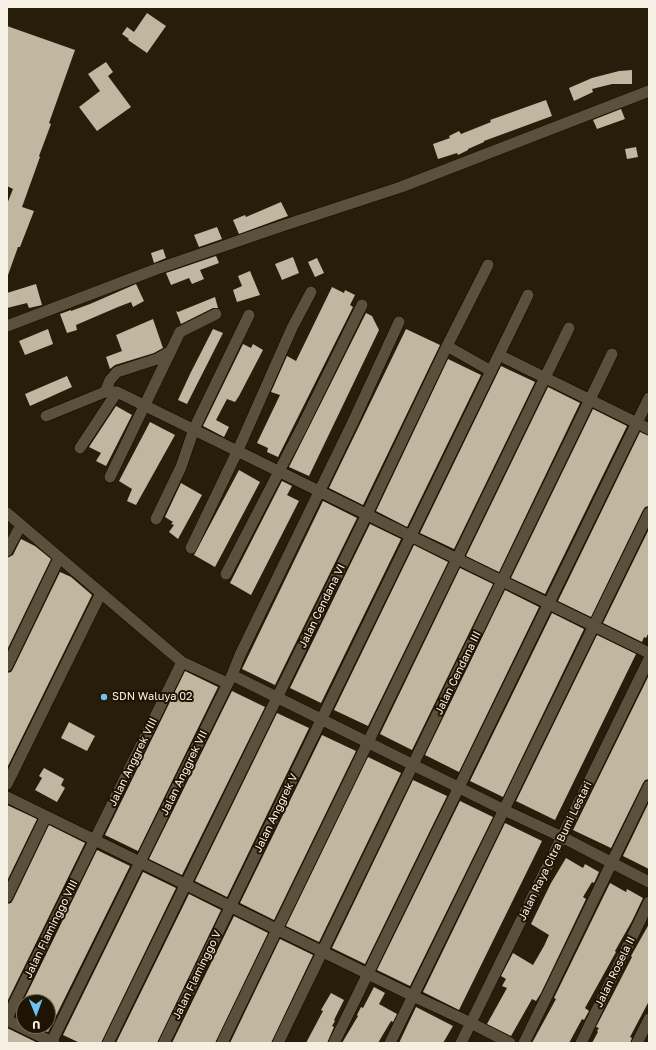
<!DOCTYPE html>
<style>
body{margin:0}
#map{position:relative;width:656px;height:1050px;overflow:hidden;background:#271d0a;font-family:"Golos Text",sans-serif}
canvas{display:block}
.frame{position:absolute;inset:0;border:8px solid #f6f0e4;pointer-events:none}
.north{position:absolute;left:16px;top:994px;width:40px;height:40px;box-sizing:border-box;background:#1d1403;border:1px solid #746c5d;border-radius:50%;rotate:179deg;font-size:11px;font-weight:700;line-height:16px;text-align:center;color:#f6f0e4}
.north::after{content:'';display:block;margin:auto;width:14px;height:18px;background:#6cc3f2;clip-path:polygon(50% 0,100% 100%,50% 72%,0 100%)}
</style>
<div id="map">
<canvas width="656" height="1050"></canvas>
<div class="frame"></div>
<div class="north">U</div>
</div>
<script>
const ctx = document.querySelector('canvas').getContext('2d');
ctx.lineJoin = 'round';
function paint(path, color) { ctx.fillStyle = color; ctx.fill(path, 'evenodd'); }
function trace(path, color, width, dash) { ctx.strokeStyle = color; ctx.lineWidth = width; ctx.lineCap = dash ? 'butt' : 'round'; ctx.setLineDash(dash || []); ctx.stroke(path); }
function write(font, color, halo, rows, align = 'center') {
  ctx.font = font + ' "Golos Text",sans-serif'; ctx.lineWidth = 4; ctx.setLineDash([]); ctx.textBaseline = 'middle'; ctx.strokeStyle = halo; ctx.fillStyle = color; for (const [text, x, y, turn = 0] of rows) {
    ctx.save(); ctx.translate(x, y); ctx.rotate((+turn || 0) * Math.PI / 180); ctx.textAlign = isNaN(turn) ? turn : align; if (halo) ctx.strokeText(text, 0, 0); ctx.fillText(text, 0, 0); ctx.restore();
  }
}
paint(new Path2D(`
 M 147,13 L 166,26 L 147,53 L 128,40 L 129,39 L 122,34 L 127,27 L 134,32 Z
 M 7,26 L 75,50 L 49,123 L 51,124 L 39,156 L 40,157 L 22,207 L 34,211 L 20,247 L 18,247 L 8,275 L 7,204 L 13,189 L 7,186 Z
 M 106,62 L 113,72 L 108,76 L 131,107 L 97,131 L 79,107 L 100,91 L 88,74 Z
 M 632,70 L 632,84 L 612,84 L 592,89 L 593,92 L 574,101 L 569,88 L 592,78 L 619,71 Z
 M 546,100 L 552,116 L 484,141 L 484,142 L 468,149 L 468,150 L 458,155 L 457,153 L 438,159 L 433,144 L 450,138 L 449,136 L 459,131 L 461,134 L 491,122 L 490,120 Z
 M 621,109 L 625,119 L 597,129 L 593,120 Z
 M 636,147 L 638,157 L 627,159 L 625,149 Z
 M 281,202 L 288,216 L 239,234 L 233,220 L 245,215 L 246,217 Z
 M 217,227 L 222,239 L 199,247 L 194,235 Z
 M 163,249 L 166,258 L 154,263 L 151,253 Z
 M 216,256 L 219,263 L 200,270 L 204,279 L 192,284 L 189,278 L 171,285 L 166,273 Z
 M 293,257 L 299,273 L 282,280 L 275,264 Z
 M 317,258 L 324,273 L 315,277 L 308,262 Z
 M 250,271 L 260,295 L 237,302 L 233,290 L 242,286 L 238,276 Z
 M 36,284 L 42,305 L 29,308 L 27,303 L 7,308 L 7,293 Z
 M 136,284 L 144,301 L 133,307 L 131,302 L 118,307 L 76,325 L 77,330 L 67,333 L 60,314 L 71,310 L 71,311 L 90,304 Z
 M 332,287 L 344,293 L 345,290 L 355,295 L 350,305 L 353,307 L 278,457 L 267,452 L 268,448 L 257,443 L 280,395 L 271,392 L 287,356 L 296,361 Z
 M 215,297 L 218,308 L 213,308 L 181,324 L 176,311 L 178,312 Z
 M 366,313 L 372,316 L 379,330 L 309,476 L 289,467 Z
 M 153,319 L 163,348 L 154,353 L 115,365 L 110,369 L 106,357 L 122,351 L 116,335 Z
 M 48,329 L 53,344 L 25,355 L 19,341 Z
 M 213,329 L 223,333 L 187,404 L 178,400 L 190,374 Z
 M 406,329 L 440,345 L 363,505 L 329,488 Z
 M 243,344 L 251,348 L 253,344 L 263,350 L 239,396 L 235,402 L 227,399 L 216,420 L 229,427 L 224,437 L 203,426 Z
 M 448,359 L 481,375 L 407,527 L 376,511 Z
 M 501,366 L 535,382 L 454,549 L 420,533 Z
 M 67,376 L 72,387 L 30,406 L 25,394 Z
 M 548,387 L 580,403 L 499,572 L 466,556 Z
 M 116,406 L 132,415 L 106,466 L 96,461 L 101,453 L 89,447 Z
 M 593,409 L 627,426 L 545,594 L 511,578 Z
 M 150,422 L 175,435 L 136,505 L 127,501 L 132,489 L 119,481 Z
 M 640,432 L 649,436 L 649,506 L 645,507 L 643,510 L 591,617 L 558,601 Z
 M 239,470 L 260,482 L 215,567 L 194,555 Z
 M 282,481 L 292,486 L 287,495 L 299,501 L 251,595 L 230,583 Z
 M 181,483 L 202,495 L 178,539 L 169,532 L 174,525 L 171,524 L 173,522 L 165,517 Z
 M 323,501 L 357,518 L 275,685 L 242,669 Z
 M 370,524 L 401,539 L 321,703 L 290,688 Z
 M 649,529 L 649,632 L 646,638 L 644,637 L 642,642 L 603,623 Z
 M 21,539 L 35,546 L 51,559 L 7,650 L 7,558 L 13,555 Z
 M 414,545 L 448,562 L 368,726 L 334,710 Z
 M 460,568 L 493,584 L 412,750 L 380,734 Z
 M 60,572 L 71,577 L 92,595 L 7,768 L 7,673 L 11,672 L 13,669 Z
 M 505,590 L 539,607 L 459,772 L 425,755 Z
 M 552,613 L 584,629 L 503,797 L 470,781 Z
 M 597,635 L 636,654 L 555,820 L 516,801 Z
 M 185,671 L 218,687 L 138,851 L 105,835 Z
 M 649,675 L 649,779 L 645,780 L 643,783 L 611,848 L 573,830 Z
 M 232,691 L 265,707 L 182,875 L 149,859 Z
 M 277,713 L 309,728 L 227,897 L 195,881 Z
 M 69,722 L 95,736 L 87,751 L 61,738 Z
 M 322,735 L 356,751 L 274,920 L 240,903 Z
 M 368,757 L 401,773 L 319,942 L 286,926 Z
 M 44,768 L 64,779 L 61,785 L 65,788 L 57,802 L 35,790 L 42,778 L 39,776 Z
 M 413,780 L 447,796 L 365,964 L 332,948 Z
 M 460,801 L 493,817 L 410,986 L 377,970 Z
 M 649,802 L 649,869 L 623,856 Z
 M 7,805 L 37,819 L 7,881 Z
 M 505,823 L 542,841 L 459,1010 L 423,992 Z
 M 49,825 L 85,843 L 7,1002 L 7,904 L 11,903 L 13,900 Z
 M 97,850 L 130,866 L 48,1032 L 35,1026 L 48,1026 L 48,1002 L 24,1002 L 24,1021 L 16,1016 Z
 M 566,858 L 583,868 L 585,864 L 599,872 L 594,883 L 592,882 L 583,897 L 586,899 L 541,993 L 536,1001 L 532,999 L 511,1036 L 487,1024 L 507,988 L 502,986 L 506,979 L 501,976 L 513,953 L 533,965 L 544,946 L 549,935 L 531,924 L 551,883 Z
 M 143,872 L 176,888 L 101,1043 L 80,1043 L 63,1035 Z
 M 610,883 L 626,892 L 627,889 L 643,898 L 632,921 L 615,951 L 616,952 L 585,1008 L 589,1011 L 584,1020 L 582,1019 L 569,1043 L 532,1043 L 556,999 L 554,998 Z
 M 189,894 L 221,910 L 157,1043 L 116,1043 Z
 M 234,916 L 268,933 L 215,1043 L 172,1043 Z
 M 649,924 L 649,1001 L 630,1037 L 632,1038 L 630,1043 L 592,1043 L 598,1032 L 597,1031 L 599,1028 L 596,1027 L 632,957 L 631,956 Z
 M 280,939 L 313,955 L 271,1043 L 230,1043 Z
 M 374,987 L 385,993 L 379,1004 L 397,1014 L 393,1022 L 391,1021 L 378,1043 L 342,1043 L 358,1016 L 357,1015 L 361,1007 L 363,1008 Z
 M 331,993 L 344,1000 L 334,1020 L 335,1021 L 332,1026 L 334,1027 L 327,1043 L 306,1043 L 323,1011 L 321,1010 Z
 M 416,1007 L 453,1026 L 443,1043 L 399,1043 Z
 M 7,1028 L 38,1043 L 7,1043 Z`), '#c1b69f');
const minor = new Path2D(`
 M 7,326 L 154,270 L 279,227 L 401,187 L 649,91
 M 447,346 L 491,371
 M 499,355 L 649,429
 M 105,392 L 117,392 L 649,653
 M 46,416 L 105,392 L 110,380 L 117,372 L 157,359 L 171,351
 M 80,448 L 117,392
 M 110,477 L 180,332 L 216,314
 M 7,513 L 182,662 L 227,683
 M 156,519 L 181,467 L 194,429 L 249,315
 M 191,548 L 238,450 L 292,328 L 311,292
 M 7,551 L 21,525
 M 226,574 L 302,427 L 362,305
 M 7,666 L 59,558
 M 232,675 L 504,810 L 562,837 L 649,882
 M 7,784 L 101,593
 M 7,797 L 413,996 L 471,1023 L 510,1043
 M 7,897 L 46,816
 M 7,1018 L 182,662
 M 7,1020 L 54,1043
 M 51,1043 L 232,675 L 240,655 L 353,422 L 399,322
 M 108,1043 L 367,514 L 447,346 L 488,265
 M 164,1043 L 528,295
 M 222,1043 L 569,328
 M 278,1043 L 612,354
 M 334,1043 L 649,398
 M 390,1043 L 649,513
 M 461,1043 L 649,659
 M 524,1043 L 649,786
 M 581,1043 L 649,902
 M 637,1043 L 649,1019`);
trace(minor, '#0f0700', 12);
trace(minor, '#5a503c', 11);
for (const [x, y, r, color] of [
 [104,697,4,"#6cc3f2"]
]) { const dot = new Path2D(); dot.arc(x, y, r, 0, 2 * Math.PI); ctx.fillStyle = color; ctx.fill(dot); trace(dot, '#1d1403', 1.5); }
write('11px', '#f6f0e4', '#1d1403', [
 ["Jalan Cendana VI",322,606,-64],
 ["Jalan Cendana III",458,673,-64],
 ["Jalan Anggrek VIII",133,762,-64],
 ["Jalan Anggrek VII",184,773,-64],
 ["Jalan Anggrek V",276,813,-64],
 ["Jalan Raya Citra Bumi Lestari",555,851,-64],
 ["Jalan Flaminggo VIII",51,929,-64],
 ["Jalan Rosela II",615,972,-64],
 ["Jalan Flaminggo V",197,975,-64]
]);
write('11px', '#f6f0e4', '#1d1403', [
 ["SDN Waluya 02",112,697]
], 'left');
</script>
